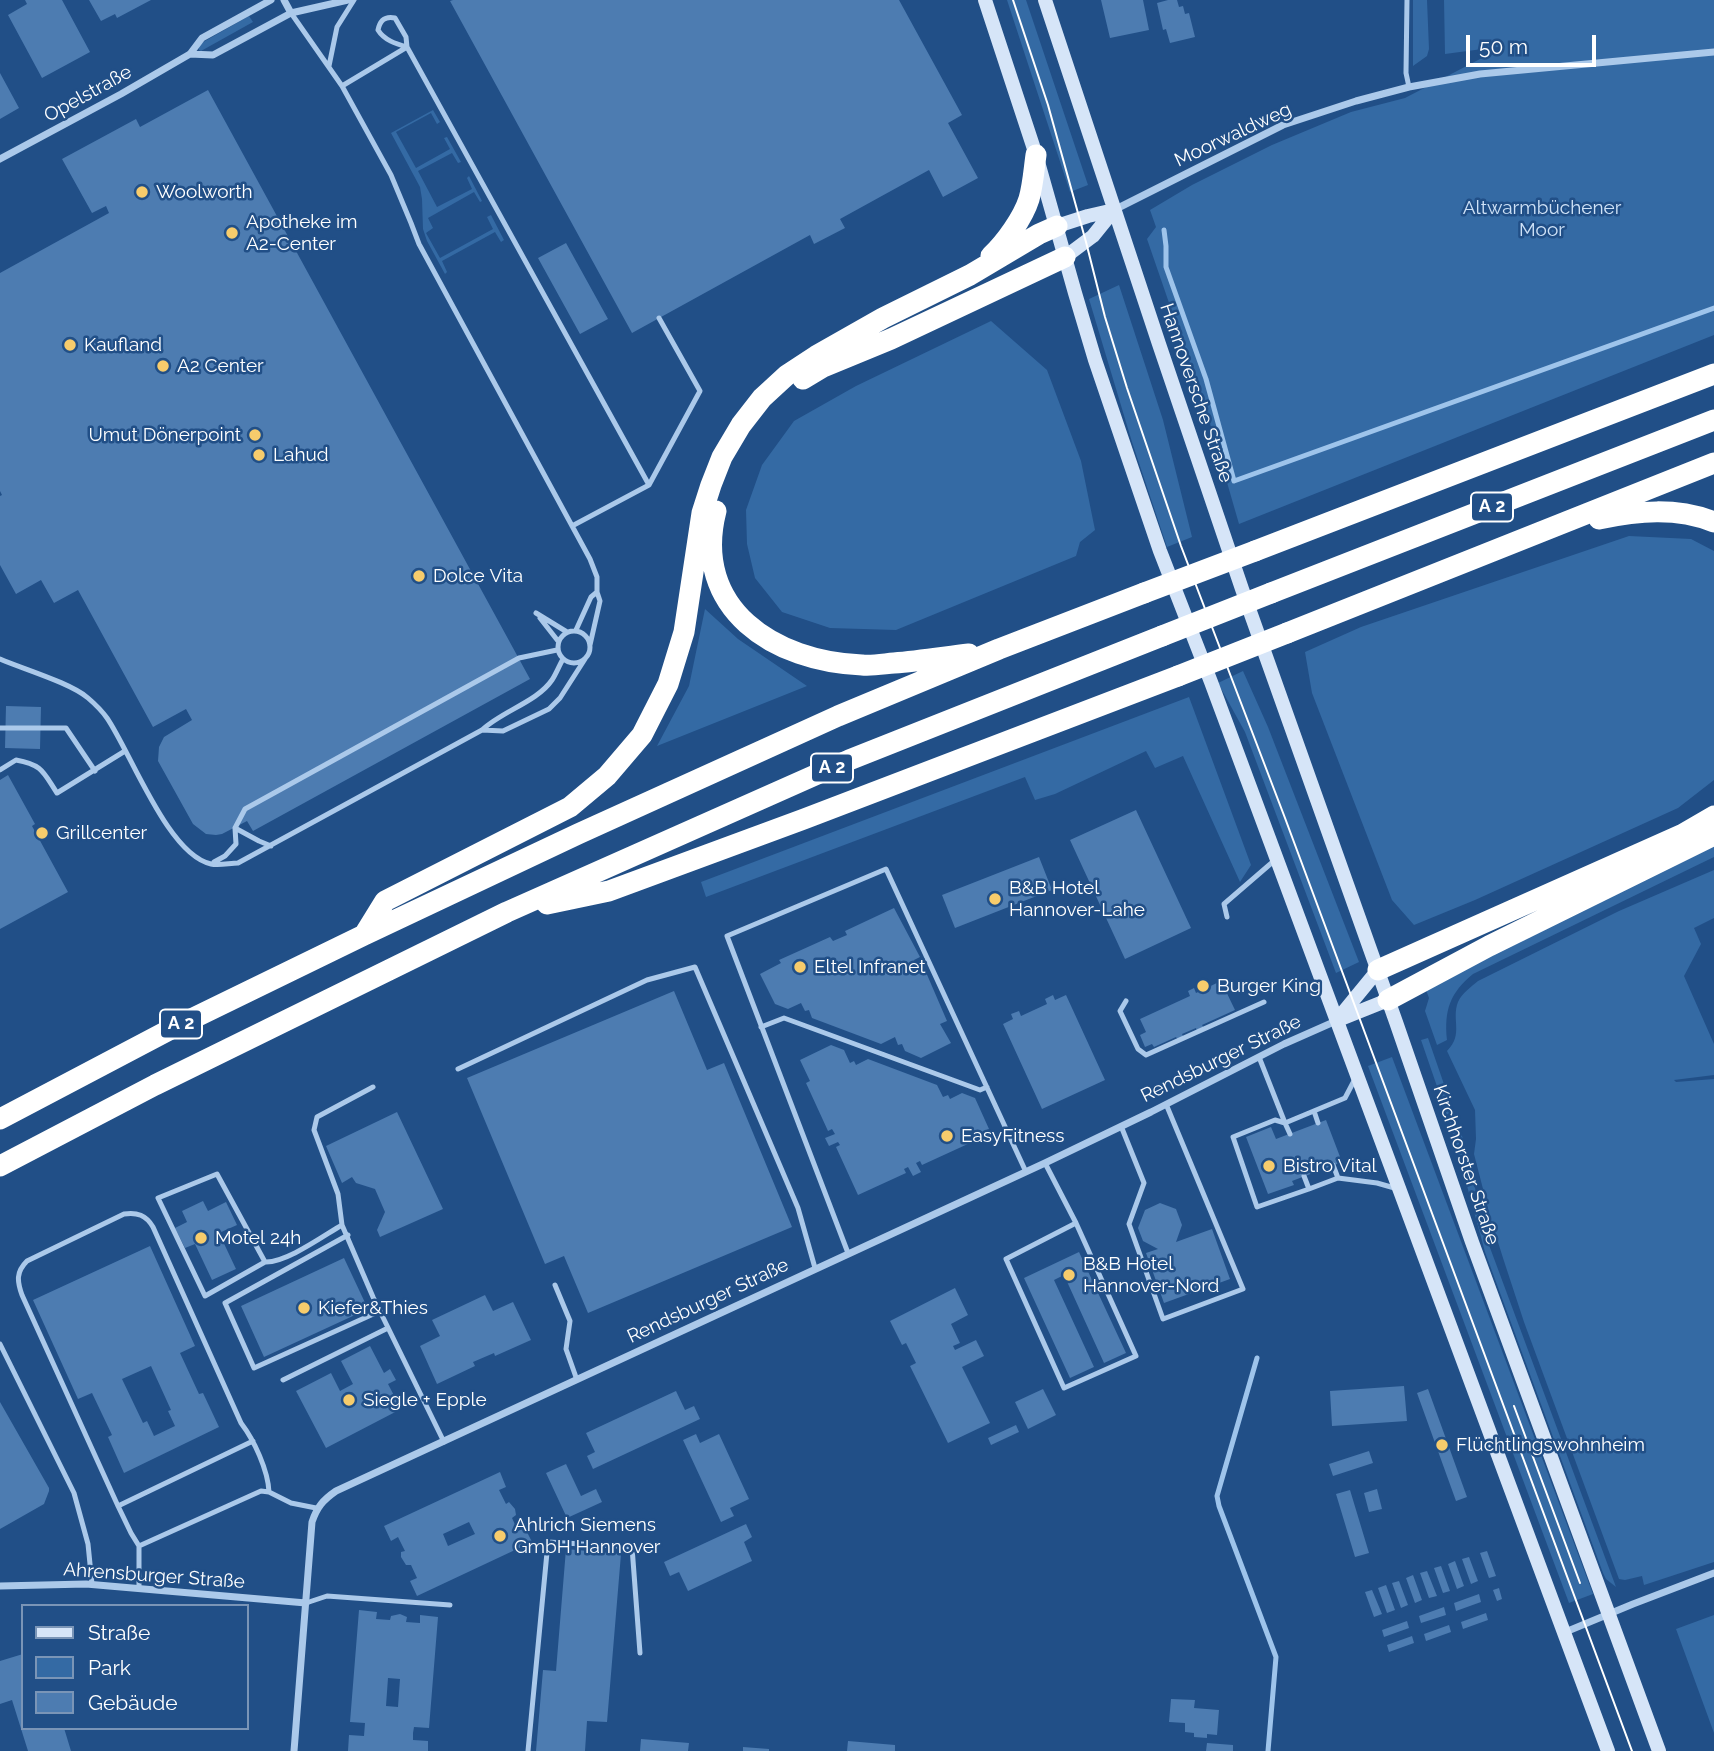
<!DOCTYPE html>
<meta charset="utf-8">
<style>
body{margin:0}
#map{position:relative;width:1714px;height:1751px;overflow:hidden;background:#214f87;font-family:Raleway,sans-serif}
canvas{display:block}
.legend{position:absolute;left:21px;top:1604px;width:228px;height:126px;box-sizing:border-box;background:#214f87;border:2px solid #7a95b7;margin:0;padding:9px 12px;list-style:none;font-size:21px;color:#fff}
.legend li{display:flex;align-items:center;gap:14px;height:35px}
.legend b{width:35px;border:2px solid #7a95b7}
.scale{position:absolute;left:1466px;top:35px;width:130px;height:32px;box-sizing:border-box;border:4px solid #fff;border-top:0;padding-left:9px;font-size:21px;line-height:24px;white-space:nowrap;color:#fff;-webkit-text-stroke:5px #214f87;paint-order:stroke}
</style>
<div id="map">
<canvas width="1714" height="1751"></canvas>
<ul class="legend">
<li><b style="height:9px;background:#d6e5f8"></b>Straße</li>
<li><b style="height:19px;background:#346aa4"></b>Park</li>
<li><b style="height:19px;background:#4d7cb1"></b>Gebäude</li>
</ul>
<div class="scale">50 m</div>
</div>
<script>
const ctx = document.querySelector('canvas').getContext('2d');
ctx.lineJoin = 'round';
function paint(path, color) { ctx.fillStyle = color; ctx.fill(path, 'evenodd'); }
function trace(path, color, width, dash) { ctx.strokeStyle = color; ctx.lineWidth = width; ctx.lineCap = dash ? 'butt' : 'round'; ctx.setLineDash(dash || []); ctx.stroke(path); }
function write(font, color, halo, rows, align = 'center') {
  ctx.font = font + ' Raleway,sans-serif'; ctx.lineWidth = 5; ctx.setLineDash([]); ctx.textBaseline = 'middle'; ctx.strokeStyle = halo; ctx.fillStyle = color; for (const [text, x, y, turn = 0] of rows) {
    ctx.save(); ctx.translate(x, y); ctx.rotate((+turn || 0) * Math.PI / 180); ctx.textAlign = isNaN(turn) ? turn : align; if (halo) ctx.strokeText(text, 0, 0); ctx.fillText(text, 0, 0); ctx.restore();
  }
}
paint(new Path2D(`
 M 1007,0 L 1026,0 L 1088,185 L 1070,192 Z
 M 1413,0 L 1427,0 L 1429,49 L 1427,56 L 1413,66 Z
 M 1444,0 L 1714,0 L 1714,335 L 1239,524 L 1207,413 L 1147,239 L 1156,227 L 1150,210 L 1192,185 L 1272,145 L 1351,112 L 1405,98 L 1505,46 L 1445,54 Z
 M 249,16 L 253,22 L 201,51 L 199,50 L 198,45 Z
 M 433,110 L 440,122 L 437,124 L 431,113 L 396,132 L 416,168 L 450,149 L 444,138 L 447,137 L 461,162 L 458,163 L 452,153 L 418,171 L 437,207 L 472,189 L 467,178 L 469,176 L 482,201 L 480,202 L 474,192 L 428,218 L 433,228 L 426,233 L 440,258 L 493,229 L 487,217 L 491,215 L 504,240 L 501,242 L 495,232 L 442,261 L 447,272 L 445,274 L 427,241 L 423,229 L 422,199 L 420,187 L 391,133 Z
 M 1119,285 L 1163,420 L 1192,537 L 1167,547 L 1132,442 L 1089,299 Z
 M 991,321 L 1047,370 L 1081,461 L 1095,530 L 1080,542 L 1076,556 L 896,630 L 830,628 L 782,612 L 755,578 L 747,544 L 746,510 L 762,465 L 794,421 L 856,386 Z
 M 1629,536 L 1691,539 L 1714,551 L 1714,780 L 1678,808 L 1475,900 L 1414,925 L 1392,900 L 1312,693 L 1305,652 L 1361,627 Z
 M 705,609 L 738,639 L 807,686 L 657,746 L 689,686 Z
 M 1243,671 L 1268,727 L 1359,962 L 1336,973 L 1245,732 L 1218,683 Z
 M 1189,697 L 1251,865 L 1240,882 L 1183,756 L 1155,768 L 1146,751 L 1055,794 L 1035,800 L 1025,777 L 706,897 L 701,882 Z
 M 1714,841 L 1714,857 L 1473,974 C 1450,993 1444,1010 1447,1040 L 1437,1045 L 1425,1011 L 1429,998 L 1426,990 L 1434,982 Z
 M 1714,870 L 1714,918 L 1694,928 L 1701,944 L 1684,976 L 1714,1044 L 1714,1075 L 1674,1080 L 1676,1082 L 1714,1079 L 1714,1562 L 1644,1585 L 1642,1576 L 1625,1580 L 1619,1579 L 1524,1322 L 1503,1258 L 1491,1220 L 1474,1154 L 1476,1139 L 1475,1110 L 1447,1051 C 1464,1034 1451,1020 1458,1002 C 1462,993 1471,987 1478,981 L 1619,911 Z
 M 1428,1038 L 1463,1139 L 1489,1245 L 1616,1587 L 1606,1579 L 1603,1573 L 1485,1252 L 1451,1127 L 1421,1040 Z
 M 1392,1057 L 1593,1594 L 1569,1603 L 1368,1066 Z
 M 1714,1615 L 1714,1733 L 1676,1629 Z`), '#346aa4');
trace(new Path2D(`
 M 1164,230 L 1166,246 L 1166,267 L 1206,379 L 1234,481 L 1714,308
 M 1257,1358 L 1217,1496 L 1219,1506 L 1276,1657 L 1268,1751`), '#9ec4eb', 5);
paint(new Path2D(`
 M 25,0 L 62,0 L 90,52 L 42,78 L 8,15 L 27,4 Z
 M 89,0 L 151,0 L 117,18 L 115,14 L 101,21 Z
 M 453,0 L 899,0 L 962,115 L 948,123 L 978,178 L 943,197 L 929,170 L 840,219 L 845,228 L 814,244 L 810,235 L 632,333 L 450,1 Z
 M 1101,0 L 1143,0 L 1149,30 L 1110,38 Z
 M 1168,0 L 1177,0 L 1179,7 L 1183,6 L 1185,14 L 1189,13 L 1195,37 L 1170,43 L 1166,29 L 1163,30 L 1157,3 Z
 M 0,73 L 19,108 L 0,119 Z
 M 208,90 L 530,679 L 253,831 L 247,821 L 222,834 L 216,835 L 206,834 L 193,824 L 158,761 L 159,747 L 164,737 L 192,720 L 186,709 L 153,727 L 78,590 L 54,603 L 41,580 L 16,594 L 0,565 L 0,496 L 2,495 L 0,491 L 0,273 L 109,213 L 106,206 L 92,213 L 62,159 L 136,119 L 140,127 Z
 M 566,243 L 608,319 L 580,334 L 538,258 Z
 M 6,706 L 41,707 L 40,749 L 5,748 Z
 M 8,775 L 35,824 L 32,826 L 68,892 L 0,929 L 0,780 Z
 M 1136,810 L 1191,928 L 1125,959 L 1070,840 Z
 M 1039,857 L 1052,890 L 955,928 L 942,895 Z
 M 894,908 L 920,957 L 914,960 L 920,972 L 925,970 L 947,1021 L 940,1024 L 951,1043 L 921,1058 L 905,1051 L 902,1044 L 898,1045 L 895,1037 L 881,1044 L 812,1018 L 809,1010 L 805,1011 L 801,1003 L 788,1009 L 775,1004 L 760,974 L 781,963 L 779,960 L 830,937 L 833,941 L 847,935 L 845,931 Z
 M 1221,981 L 1235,1010 L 1202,1025 L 1204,1028 L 1197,1031 L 1196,1028 L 1182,1034 L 1184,1038 L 1178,1040 L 1176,1037 L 1154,1047 L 1152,1044 L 1145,1047 L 1140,1035 L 1146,1032 L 1140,1019 L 1190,996 L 1188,991 L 1194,988 L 1196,993 Z
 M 674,991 L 707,1070 L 724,1063 L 792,1227 L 588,1313 L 564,1256 L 545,1264 L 467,1078 Z
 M 1053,995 L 1055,1000 L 1066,995 L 1105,1080 L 1042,1109 L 1003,1024 L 1013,1019 L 1011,1014 L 1019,1011 L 1021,1016 L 1047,1004 L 1045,999 Z
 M 831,1045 L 844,1050 L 850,1063 L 854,1061 L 856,1065 L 868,1059 L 937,1085 L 943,1097 L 948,1095 L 950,1099 L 962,1093 L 975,1098 L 989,1129 L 968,1139 L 970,1143 L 922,1165 L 920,1161 L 916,1163 L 921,1172 L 913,1176 L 908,1167 L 904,1169 L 906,1173 L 858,1195 L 836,1147 L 840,1145 L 838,1142 L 829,1146 L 825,1138 L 835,1134 L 832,1129 L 828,1131 L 806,1083 L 810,1081 L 800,1060 Z
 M 397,1112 L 443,1209 L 380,1237 L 377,1230 L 385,1212 L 375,1189 L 356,1183 L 352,1177 L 342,1183 L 326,1146 Z
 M 1326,1120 L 1342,1162 L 1292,1181 L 1294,1185 L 1268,1194 L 1246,1137 L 1271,1127 L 1276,1139 Z
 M 203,1201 L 208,1211 L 226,1202 L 237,1225 L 219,1233 L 236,1269 L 212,1280 L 195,1244 L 185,1248 L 175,1228 L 187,1222 L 182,1211 Z
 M 1160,1203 L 1176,1209 L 1182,1225 L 1176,1242 L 1212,1229 L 1230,1279 L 1164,1303 L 1146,1253 L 1158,1249 L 1143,1241 L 1138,1228 L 1145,1210 Z
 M 150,1246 L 195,1346 L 180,1353 L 199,1394 L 203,1393 L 219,1427 L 124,1473 L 108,1437 L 112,1435 L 92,1393 L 78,1399 L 33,1300 ZM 151,1366 L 171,1410 L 168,1411 L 175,1426 L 154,1436 L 147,1421 L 143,1423 L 122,1379 Z
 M 1079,1252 L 1126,1353 L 1104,1363 L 1064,1275 L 1054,1280 L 1094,1367 L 1070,1378 L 1024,1278 Z
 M 344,1258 L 368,1309 L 264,1357 L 241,1306 Z
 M 955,1288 L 968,1315 L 951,1324 L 960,1343 L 953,1346 L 955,1350 L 976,1340 L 984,1356 L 962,1367 L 990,1423 L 948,1443 L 910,1366 L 916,1363 L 906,1343 L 902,1345 L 890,1321 Z
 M 485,1295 L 493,1311 L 513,1302 L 531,1340 L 495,1356 L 494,1353 L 473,1362 L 475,1366 L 437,1384 L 420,1346 L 440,1336 L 432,1320 Z
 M 370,1346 L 384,1373 L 390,1369 L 396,1380 L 388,1384 L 401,1409 L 326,1448 L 296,1391 L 331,1373 L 340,1391 L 353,1384 L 341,1361 Z
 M 1404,1386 L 1407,1421 L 1332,1426 L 1330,1391 Z
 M 1043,1389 L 1056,1415 L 1028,1429 L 1015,1402 Z
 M 1428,1389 L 1467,1497 L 1456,1501 L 1417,1393 Z
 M 676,1391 L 685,1410 L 694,1406 L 700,1419 L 593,1469 L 587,1456 L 595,1452 L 586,1433 Z
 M 0,1402 L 49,1488 L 49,1491 L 44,1504 L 0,1529 Z
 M 1016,1425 L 1019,1432 L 991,1445 L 988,1438 Z
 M 696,1434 L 700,1443 L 719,1434 L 749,1499 L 730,1508 L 734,1516 L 721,1522 L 683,1440 Z
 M 1369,1451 L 1373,1463 L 1333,1476 L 1329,1464 Z
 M 566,1464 L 581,1496 L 596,1489 L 602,1502 L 567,1518 L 546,1473 Z
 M 500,1472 L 506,1487 L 499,1490 L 506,1504 L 509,1502 L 515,1509 L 516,1515 L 512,1518 L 518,1531 L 525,1528 L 532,1542 L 417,1596 L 410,1581 L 417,1578 L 411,1565 L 406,1565 L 401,1557 L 401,1552 L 405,1551 L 398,1537 L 391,1541 L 384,1526 ZM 469,1522 L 475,1534 L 448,1546 L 443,1534 Z
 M 1377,1489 L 1382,1509 L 1369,1512 L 1364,1493 Z
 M 1350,1490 L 1369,1553 L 1355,1557 L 1336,1494 Z
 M 746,1524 L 752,1537 L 744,1542 L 752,1561 L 688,1591 L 679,1572 L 670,1576 L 664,1562 Z
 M 566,1549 L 621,1554 L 607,1722 L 587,1721 L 585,1751 L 536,1751 L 543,1670 L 556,1671 Z
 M 1487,1551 L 1496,1576 L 1489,1578 L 1480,1553 Z
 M 1469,1557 L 1478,1581 L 1471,1584 L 1462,1559 Z
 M 1455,1561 L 1464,1586 L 1457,1589 L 1448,1564 Z
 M 1441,1566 L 1450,1591 L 1443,1593 L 1434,1568 Z
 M 1427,1571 L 1437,1596 L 1429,1598 L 1420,1573 Z
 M 1413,1575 L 1422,1600 L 1415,1603 L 1406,1578 Z
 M 1399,1581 L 1408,1605 L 1401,1608 L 1392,1583 Z
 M 1386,1585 L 1395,1610 L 1387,1613 L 1378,1588 Z
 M 1499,1588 L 1502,1599 L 1497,1601 L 1493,1590 Z
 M 1372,1590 L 1382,1614 L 1374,1617 L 1365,1592 Z
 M 1479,1594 L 1481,1602 L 1456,1611 L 1454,1603 Z
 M 1444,1607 L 1446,1615 L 1421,1623 L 1419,1616 Z
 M 359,1610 L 377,1612 L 376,1619 L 390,1620 L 391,1616 L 400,1614 L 407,1617 L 406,1622 L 420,1623 L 420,1615 L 438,1617 L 429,1728 L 414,1727 L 413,1733 L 413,1740 L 428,1741 L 428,1751 L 348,1751 L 349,1735 L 364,1736 L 365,1723 L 350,1722 ZM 388,1678 L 400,1679 L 398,1707 L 386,1706 Z
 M 1486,1613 L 1488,1620 L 1463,1629 L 1461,1622 Z
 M 1407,1621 L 1409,1628 L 1384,1637 L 1382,1630 Z
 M 1449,1625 L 1451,1632 L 1426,1641 L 1424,1634 Z
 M 1412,1636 L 1414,1643 L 1389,1652 L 1387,1645 Z
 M 23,1654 L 23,1728 L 64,1728 L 71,1751 L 28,1751 L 12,1700 L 0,1704 L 0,1661 Z
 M 1171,1699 L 1195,1700 L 1194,1708 L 1219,1710 L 1217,1735 L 1207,1734 L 1207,1738 L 1194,1737 L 1194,1733 L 1185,1732 L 1185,1723 L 1169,1722 Z
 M 641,1739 L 689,1743 L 688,1751 L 640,1751 Z
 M 848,1741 L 895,1745 L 895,1751 L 847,1751 Z
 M 1207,1743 L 1233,1745 L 1233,1751 L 1206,1751 Z
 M 743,1747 L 769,1749 L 769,1751 L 743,1751 Z`), '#4d7cb1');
trace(new Path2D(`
 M 1407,0 L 1406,73 L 1409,87
 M 291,13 L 342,86 L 391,175 L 411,223 L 419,244 L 590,559 L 597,577 L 597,592 L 600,601 L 590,645
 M 407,47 C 396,44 384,40 378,30 C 380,20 385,16 395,18 L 406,37 L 407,47 L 649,485
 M 329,66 L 337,27 L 354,0
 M 342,86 L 407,47
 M 572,526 L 649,485 L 700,391 L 659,318
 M 536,613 L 567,632
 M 540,618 L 558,641
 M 576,630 L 591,597 L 597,592
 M558 647a16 16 0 1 1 32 0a16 16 0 1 1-32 0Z
 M 0,659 C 23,669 71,683 88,698 C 95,704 102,711 107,718 C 131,753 168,855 211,864 C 219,866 230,863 238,863 L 482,730 C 502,711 537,702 552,680 C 556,674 559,666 563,659
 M 0,728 L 66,728 L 95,771
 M 482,730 L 503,731 L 549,709 L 560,698 L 585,659
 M 0,770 L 16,760 C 43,765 43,772 57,793 L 125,751
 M 235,828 L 259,841 L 271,846
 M 214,862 L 225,856 L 236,844 L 235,828 L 245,809 L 519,658 L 557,650
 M 1227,917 L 1224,904 L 1275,860
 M 1126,1001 L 1120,1011 L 1138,1049 L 1146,1055 L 1264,1002
 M 761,1027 L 784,1018 L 980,1090 L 987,1087
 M 1259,1057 L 1285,1123 L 1345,1098 L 1356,1077
 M 458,1069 L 647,980 L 695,967 L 798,1208 L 815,1268
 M 1314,1111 L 1318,1123
 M 1121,1126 L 1144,1183 L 1129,1224 L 1163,1319 L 1243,1289 L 1166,1104
 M 1290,1134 L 1285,1123 L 1275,1120 L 1233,1137 L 1257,1207 L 1309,1189
 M 1045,1163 L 1076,1223 L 1136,1356 L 1064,1388 L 1006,1259 L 1076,1223
 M 1333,1165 L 1338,1178
 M 1304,1176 L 1309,1189 L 1338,1178 L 1377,1183 L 1398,1189
 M 342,1225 L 338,1194 L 314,1130 L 317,1117 L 373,1087
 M 348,1235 L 225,1303 L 254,1368 L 380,1311
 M 848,1253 L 727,936 L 886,869 L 1026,1172
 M 265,1262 L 217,1174 L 158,1198 L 205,1296 L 265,1262 C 286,1263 323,1236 342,1225 L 373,1297 L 444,1442
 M 555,1285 L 570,1321 L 566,1349 L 577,1380
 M 0,1344 L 74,1493 L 88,1544 L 92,1584
 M 283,1380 L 388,1328
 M 118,1506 L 253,1441
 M 139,1546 L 131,1533 L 118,1506 L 22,1295 C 17,1281 16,1272 27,1261 L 124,1214 C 137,1212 146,1215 153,1227 L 241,1423 C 254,1440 268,1470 269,1492
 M 139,1588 L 139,1546 L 261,1491 L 269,1492 L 291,1503 L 316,1508
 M 306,1603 L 327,1596 L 450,1605
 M 528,1751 L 548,1542 L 632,1547 L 640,1653`), '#abc9ea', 5);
trace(new Path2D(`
 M 284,0 L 291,13
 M 190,54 L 213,55 L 291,13 L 348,0
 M 0,159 L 121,94 L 190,54 L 202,38 L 271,0
 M 1114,210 L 1283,125 L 1356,101 L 1409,87 L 1480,74 L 1714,52
 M 0,1586 L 86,1584 L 306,1603
 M 1563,1633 L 1633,1604 L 1714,1573
 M 294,1751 L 312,1522 C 317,1507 323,1500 336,1491 L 1045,1163 L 1151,1112 L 1284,1044 L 1336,1021`), '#abc9ea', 7);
trace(new Path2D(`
 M 985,0 L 1036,155 L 1075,293 L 1095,360 L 1160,551 L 1211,682 L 1608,1751
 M 1045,0 L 1159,344 L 1242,589 L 1396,1022 L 1472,1242 L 1659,1751
 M 1057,226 L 1088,216 L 1114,210
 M 1065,257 L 1093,236 L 1114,210
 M 1337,1020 L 1378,970
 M 1338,1020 L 1388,1000`), '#d6e5f8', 14);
trace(new Path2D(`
 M 991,256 C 1005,243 1023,218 1029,199 C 1033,185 1034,169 1036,155
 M 803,379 L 823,367 L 891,339 L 1065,257
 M 716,511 C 691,609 775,662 862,665 C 872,666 883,664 894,663 C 919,661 944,657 969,654
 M 1599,519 C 1638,511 1676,507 1714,522
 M 1255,551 L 1714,374
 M 1271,593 L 1714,420
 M 1287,633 L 1714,463
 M 547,904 L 609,891 L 804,819 L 1178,676
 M 364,935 L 385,901 L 570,807 L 607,776 L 642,735 L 668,684 L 684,632 L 702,513 L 711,485 L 722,457 L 741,425 L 762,398 L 787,375 L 816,356 L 883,318 L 970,275 L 1039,234 L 1057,226
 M 1378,970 L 1683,834 L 1714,816
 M 1388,1000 L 1489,946 L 1714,835
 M 0,1119 L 171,1029 L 364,935 L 578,834 L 838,716 L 999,649 L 1144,593
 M 0,1166 L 155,1085 L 507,912 L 849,760 L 1162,636`), '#fff', 21);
trace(new Path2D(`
 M 1013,0 L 1048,105 L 1086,242 L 1105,317 L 1127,388 L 1181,546 L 1285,818 L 1632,1751
 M 1514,1406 L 1580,1583`), '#fff', 2);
trace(new Path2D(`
 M 1144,593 L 1255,551
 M 1162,636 L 1271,593
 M 1178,676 L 1287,633`), '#fff', 21);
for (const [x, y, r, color] of [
 [142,192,7,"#f7cc6c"],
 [232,233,7,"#f7cc6c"],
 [70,345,7,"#f7cc6c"],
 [163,366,7,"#f7cc6c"],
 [255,435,7,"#f7cc6c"],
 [259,455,7,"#f7cc6c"],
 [419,576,7,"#f7cc6c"],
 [42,833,7,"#f7cc6c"],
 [995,899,7,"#f7cc6c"],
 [800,967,7,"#f7cc6c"],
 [1203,986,7,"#f7cc6c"],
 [947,1136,7,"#f7cc6c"],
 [1269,1166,7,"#f7cc6c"],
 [201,1238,7,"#f7cc6c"],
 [1069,1275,7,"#f7cc6c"],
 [304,1308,7,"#f7cc6c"],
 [349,1400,7,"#f7cc6c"],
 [1442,1445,7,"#f7cc6c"],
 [500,1536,7,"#f7cc6c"]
]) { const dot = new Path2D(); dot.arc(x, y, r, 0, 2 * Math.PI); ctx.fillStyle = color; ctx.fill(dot); trace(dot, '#214f87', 2.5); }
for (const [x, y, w] of [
 [1492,507,42],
 [832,768,42],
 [181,1024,42]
]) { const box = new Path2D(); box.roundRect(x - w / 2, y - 14.5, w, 29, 5); ctx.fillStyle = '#214f87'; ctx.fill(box); trace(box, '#fff', 2); }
write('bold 18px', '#fff', null, [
 ["A 2",1492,507],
 ["A 2",832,768],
 ["A 2",181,1024]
]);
write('19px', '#fff', '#214f87', [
 ["Opelstraße",88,94,-29],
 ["Moorwaldweg",1233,135,-25],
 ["Hannoversche Straße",1196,393,71],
 ["Rendsburger Straße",1221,1059,-26],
 ["Kirchhorster Straße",1466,1165,71],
 ["Rendsburger Straße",708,1301,-25],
 ["Ahrensburger Straße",154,1576,4]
]);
write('19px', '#fff', '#214f87', [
 ["Woolworth",156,192],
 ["Apotheke im",246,222],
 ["A2-Center",246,244],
 ["Kaufland",84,345],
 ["A2 Center",177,366],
 ["Umut Dönerpoint",241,435,"right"],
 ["Lahud",273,455],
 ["Dolce Vita",433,576],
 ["Grillcenter",56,833],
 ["B&B Hotel",1009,888],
 ["Hannover-Lahe",1009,910],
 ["Eltel Infranet",814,967],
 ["Burger King",1217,986],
 ["EasyFitness",961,1136],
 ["Bistro Vital",1283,1166],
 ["Motel 24h",215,1238],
 ["B&B Hotel",1083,1264],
 ["Hannover-Nord",1083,1286],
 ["Kiefer&Thies",318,1308],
 ["Siegle + Epple",363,1400],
 ["Flüchtlingswohnheim",1456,1445],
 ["Ahlrich Siemens",514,1525],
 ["GmbH Hannover",514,1547]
], 'left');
write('19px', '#cfe2f7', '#214f87', [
 ["Altwarmbüchener",1542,208],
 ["Moor",1542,230]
]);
</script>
